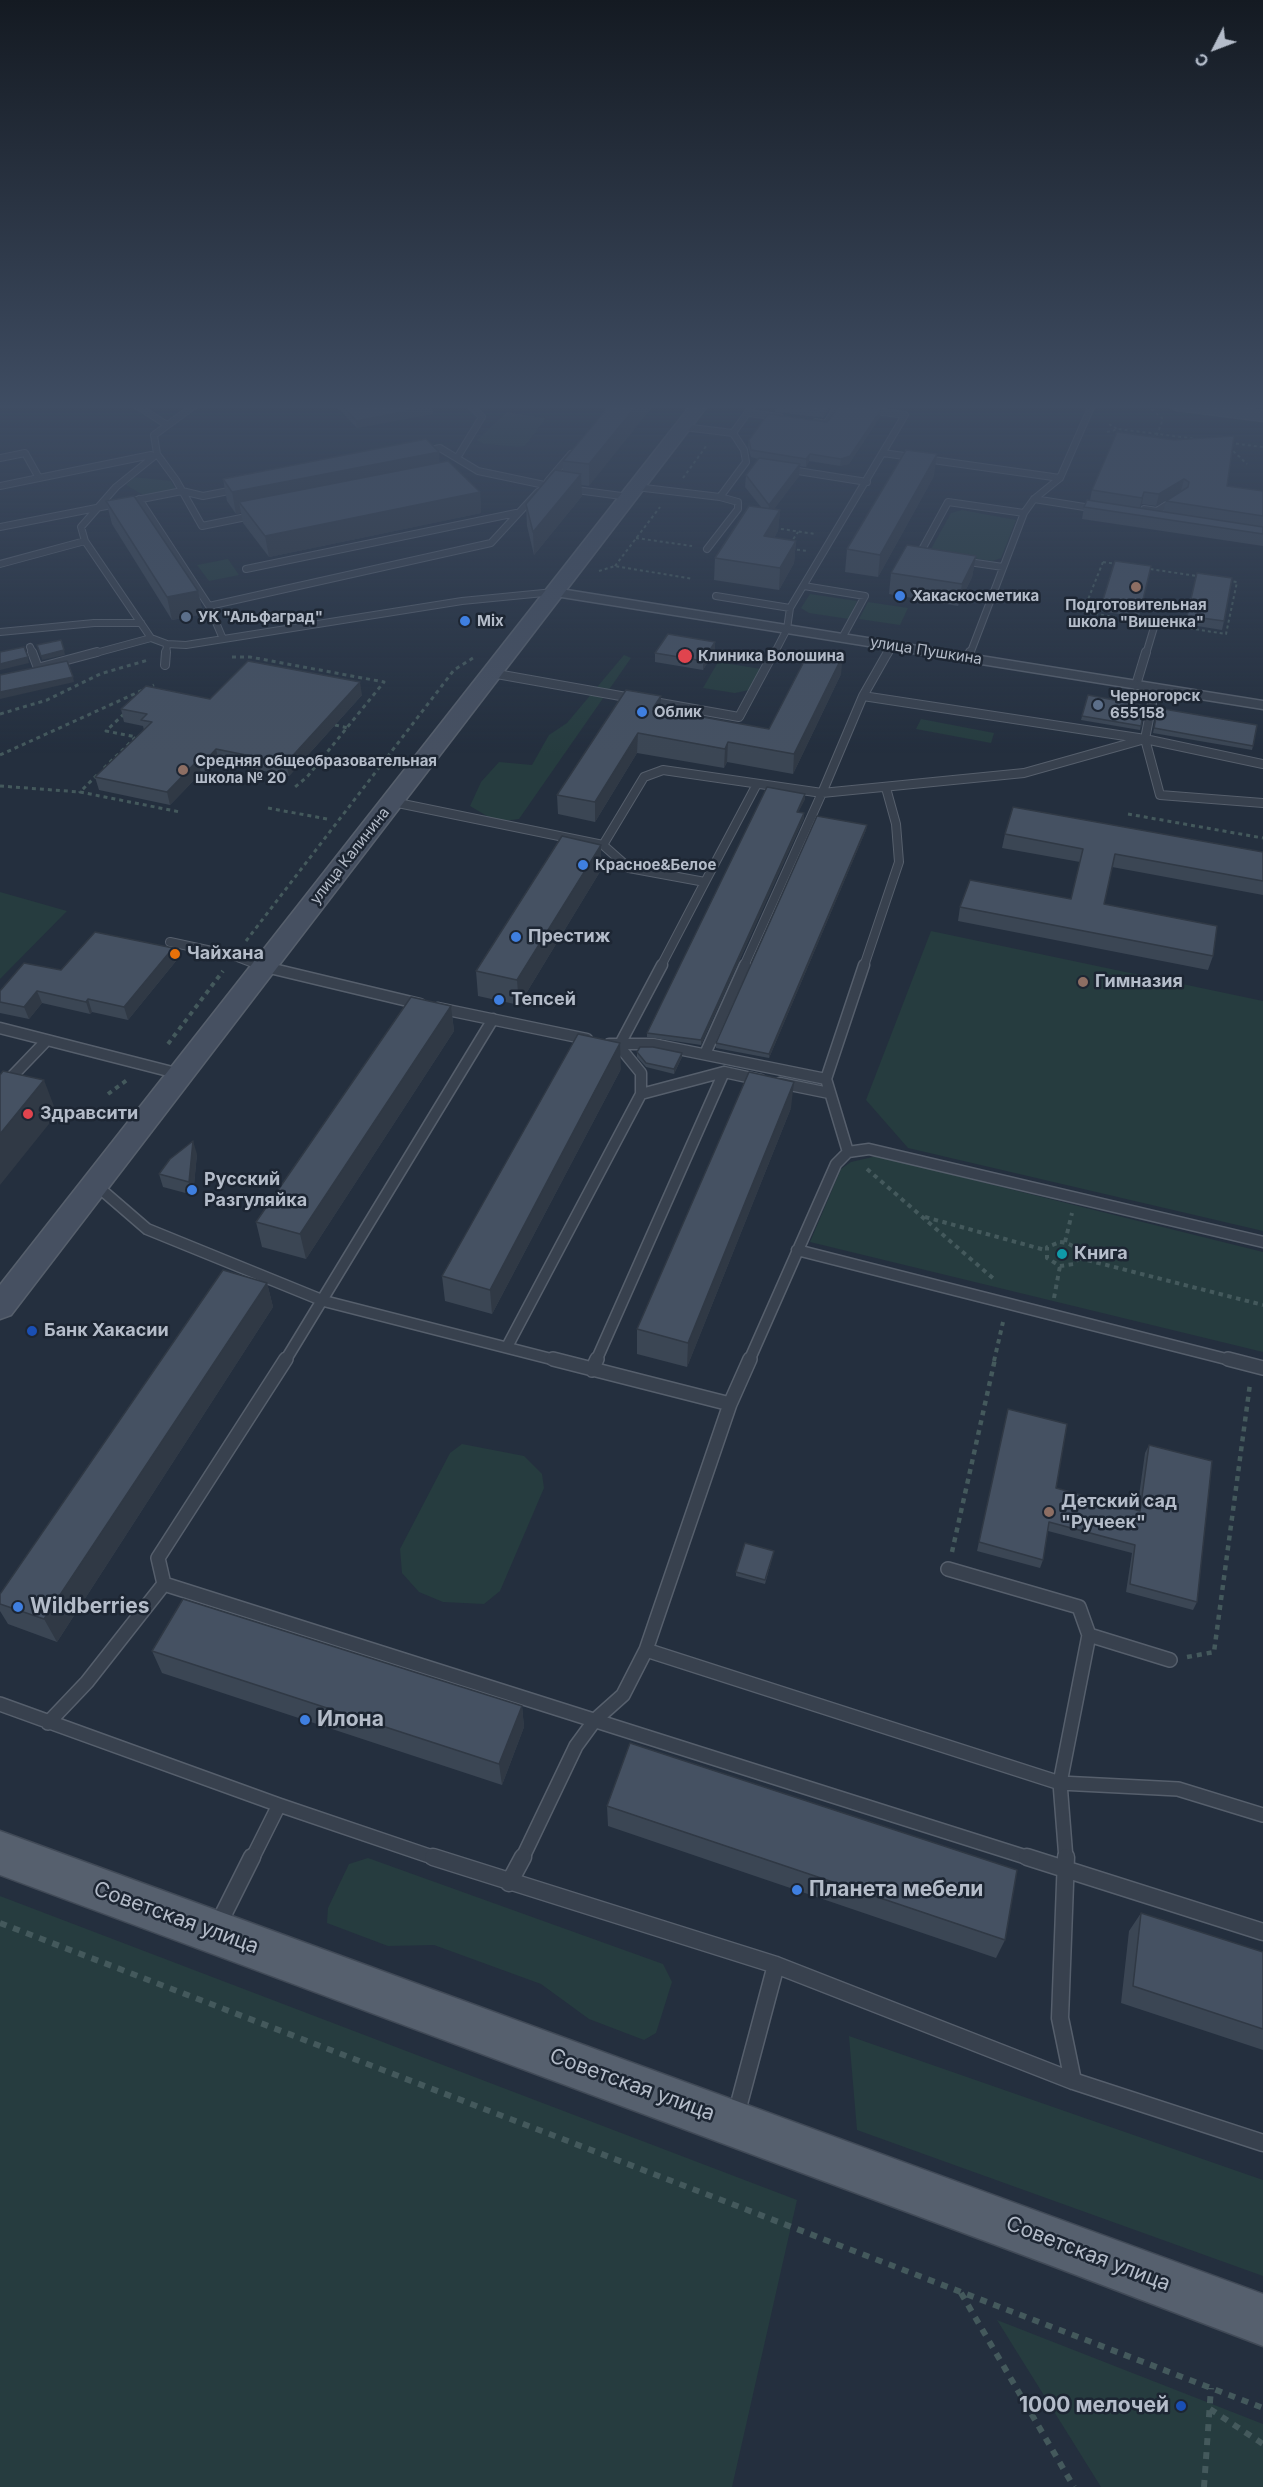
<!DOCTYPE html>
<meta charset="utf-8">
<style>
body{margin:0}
#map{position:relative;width:1263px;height:2487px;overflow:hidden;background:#242f3e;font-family:Inter,sans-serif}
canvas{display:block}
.north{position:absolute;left:1185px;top:18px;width:60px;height:60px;-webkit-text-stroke:4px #1d2633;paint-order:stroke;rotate:228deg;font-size:16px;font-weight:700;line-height:24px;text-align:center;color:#b4bcc9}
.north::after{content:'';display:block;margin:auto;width:21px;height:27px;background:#b4bcc9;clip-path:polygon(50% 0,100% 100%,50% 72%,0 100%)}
</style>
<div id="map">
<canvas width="1263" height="2487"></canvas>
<div class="north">С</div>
</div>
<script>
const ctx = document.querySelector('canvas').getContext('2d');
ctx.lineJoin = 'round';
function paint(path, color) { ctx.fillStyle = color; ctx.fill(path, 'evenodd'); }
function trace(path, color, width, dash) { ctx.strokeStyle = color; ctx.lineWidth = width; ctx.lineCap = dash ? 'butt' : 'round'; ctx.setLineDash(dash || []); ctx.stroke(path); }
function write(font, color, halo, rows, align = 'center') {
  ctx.font = font + ' Inter,sans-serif'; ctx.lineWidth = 5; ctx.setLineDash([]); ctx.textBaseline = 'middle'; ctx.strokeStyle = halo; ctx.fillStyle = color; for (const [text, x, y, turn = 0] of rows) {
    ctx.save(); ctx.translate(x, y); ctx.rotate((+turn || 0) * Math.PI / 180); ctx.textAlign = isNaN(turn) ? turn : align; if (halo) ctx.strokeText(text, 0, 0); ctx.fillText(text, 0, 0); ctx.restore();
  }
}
paint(new Path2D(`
 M 507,412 L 546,418 L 525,446 L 520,447 L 483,444 L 477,440 Z
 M 134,477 L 171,481 L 176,490 L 143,495 L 126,485 Z
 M 962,510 L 1016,520 L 1001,558 L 992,561 L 939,553 L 931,549 L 951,513 Z
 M 228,559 L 239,575 L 209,581 L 197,565 Z
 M 810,594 L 857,601 L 849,619 L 809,613 L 801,608 Z
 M 868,602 L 908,608 L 900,625 L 859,619 Z
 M 624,655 L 631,658 L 519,819 L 497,822 L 470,806 L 481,782 L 499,762 L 532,765 L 549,735 L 567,723 Z
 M 718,662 L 761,669 L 749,690 L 735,693 L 703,688 Z
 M 921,719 L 994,733 L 991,743 L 916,729 Z
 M 0,892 L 67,911 L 0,979 Z
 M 931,931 L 1263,1001 L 1263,1231 L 908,1148 L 866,1100 Z
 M 877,1156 L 1263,1252 L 1263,1352 L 810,1242 L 841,1169 L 851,1162 Z
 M 462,1444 L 524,1456 L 542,1474 L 544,1488 L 500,1591 L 484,1604 L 443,1602 L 419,1592 L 402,1573 L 400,1549 L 450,1453 Z
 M 368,1858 L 663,1964 L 672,1982 L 656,2033 L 644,2040 L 589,2019 L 541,1984 L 434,1945 L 388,1946 L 327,1923 L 328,1908 L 349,1864 Z
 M 0,1896 L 797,2200 L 732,2487 L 0,2487 Z
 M 849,2036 L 1263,2180 L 1263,2276 L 857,2130 Z
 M 997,2320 L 1263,2424 L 1263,2487 L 1101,2487 Z`), '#263c3f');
const laneFar4 = new Path2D(`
 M 136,405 L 167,425
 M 195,405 L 154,435 L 157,454 L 176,480 L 202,526 L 256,515
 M 748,413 L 780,417
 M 816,422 L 826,424 L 838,405
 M 684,427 L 733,433
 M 422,452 L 440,448 L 478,471 L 554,487
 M 883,453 L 1060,478
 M 157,454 L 116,487 L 81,527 L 85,541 L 151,638 L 167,644 L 186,645 L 462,601 L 554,592
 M 0,458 L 25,453 L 39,478 L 151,455
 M 457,458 L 482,417 L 470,405
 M 785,469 L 867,482
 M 548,481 L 571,454
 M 0,486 L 39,478
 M 636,487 L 720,497
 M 569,489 L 629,497
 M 139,499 L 209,606 L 491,543 L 538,492
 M 1034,499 L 1097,509
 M 1144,509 L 1157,511 L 1176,499
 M 0,527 L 182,491 L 203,496 L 239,489
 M 707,549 L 738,509 L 738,502 L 720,497 L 746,462 L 744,450 L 733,433 L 753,405
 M 925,556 L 919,555 L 948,502 L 1024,513
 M 962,561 L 1003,567
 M 0,564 L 85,541
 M 246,569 L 516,513
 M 804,586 L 865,596 L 842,638
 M 716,596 L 790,608
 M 209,606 L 223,639
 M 0,632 L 94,623 L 141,623
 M 30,647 L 33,654
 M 92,654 L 151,638
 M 166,654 L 167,644
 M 774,654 L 787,629 L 790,608 L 905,415 L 868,410
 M 888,654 L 892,646
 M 970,654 L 1024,513 L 1034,499 L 1060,478 L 1092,405
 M 1146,654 L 1155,624`);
const laneFar3 = new Path2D(`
 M 32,652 L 38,668
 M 968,658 L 970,652
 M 165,665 L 166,652
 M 41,667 L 97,652
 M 491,673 L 739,717 L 774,652
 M 1136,685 L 1146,652
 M 1155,688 L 1145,739 L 1160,795 L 1263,803
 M 863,696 L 1145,739 L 1263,764
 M 393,802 L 603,845 L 629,868 L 705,882 L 757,784
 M 603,845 L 644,777 L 663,770 L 822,793 L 863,696 L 888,652
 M 170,942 L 235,956 L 261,966
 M 661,966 L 705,882
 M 744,966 L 822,793 L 1024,773 L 1145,739
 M 864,966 L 899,862 L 896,824 L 886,788`);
const laneFar2 = new Path2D(`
 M 257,965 L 420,1004
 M 438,1008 L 587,1039
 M 0,1028 L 47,1040
 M 609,1044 L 653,1044 L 826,1079
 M 705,1054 L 745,965
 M 780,1083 L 829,1093
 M 0,1089 L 47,1040 L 180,1074
 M 641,1094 L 724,1072 L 761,1080
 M 848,1152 L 826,1079 L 864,965
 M 96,1185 L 147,1229 L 324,1301 L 559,1361
 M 797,1250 L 1234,1361
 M 508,1345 L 641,1094 L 641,1073 L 619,1046 L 662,965
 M 285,1361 L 493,1019
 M 596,1361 L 724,1072
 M 749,1361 L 836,1164 L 848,1152 L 869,1149 L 1263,1242`);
const laneFar1 = new Path2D(`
 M 553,1359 L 730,1404
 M 1228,1359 L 1263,1368
 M 592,1370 L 597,1359
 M 948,1569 L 1079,1607 L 1089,1635
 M 164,1584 L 1032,1859
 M 646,1650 L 1060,1783 L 1178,1789 L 1263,1815
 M 0,1704 L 279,1805 L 438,1859
 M 48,1723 L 87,1682 L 164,1584 L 158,1558 L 286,1359
 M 252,1859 L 279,1805
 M 522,1859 L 576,1746 L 595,1720 L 623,1695 L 646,1650 L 730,1404 L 750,1359
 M 1066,1859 L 1060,1783 L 1089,1635 L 1170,1660`);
const lane = new Path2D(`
 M 433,1857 L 776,1965 L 1073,2081 L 1263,2143
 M 1027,1857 L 1263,1932
 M 1066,1857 L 1060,2018 L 1073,2081
 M 509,1883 L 523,1857
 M 218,1925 L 252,1857
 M 736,2115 L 776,1965`);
const street = new Path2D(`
 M 554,588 L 1263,701 L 1263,709 L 549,595 L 549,589 Z`);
const secondary = new Path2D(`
 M 691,405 L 708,405 L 11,1315 L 0,1319 L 0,1285 Z
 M 1168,405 L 1217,405 L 1263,411 L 1263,421 L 1176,410 Z`);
const primary = new Path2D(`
 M 0,1831 L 1263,2294 L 1263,2346 L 1050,2265 L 0,1875 Z`);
trace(laneFar4, '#565f6c', 8);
trace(laneFar3, '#565f6c', 10);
trace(laneFar2, '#565f6c', 13);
trace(laneFar1, '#565f6c', 16);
trace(lane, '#565f6c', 19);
trace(street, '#565f6c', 3);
trace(secondary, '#565f6c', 3);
trace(primary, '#414a57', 3);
trace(new Path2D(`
 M 1108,405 L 1146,405
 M 1147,405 L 1163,419 L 1154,442
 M 1109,424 L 1117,429
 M 1107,432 L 1118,429 L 1198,439
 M 1230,443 L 1263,447
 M 1229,447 L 1247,464
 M 683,478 L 707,445
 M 775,528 L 815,534
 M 636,538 L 692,546
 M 790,544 L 798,532
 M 791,549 L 807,551
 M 1103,562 L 1237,582 L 1226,634 L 1083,612 Z
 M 615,566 L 660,507
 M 599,571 L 615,566 L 693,579`), '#44595c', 2, [3, 3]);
trace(new Path2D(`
 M 232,657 L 250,657 L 384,682 L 307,777 L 295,787
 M 0,714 L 47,700 L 100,674 L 148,660
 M 335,725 L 348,728
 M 0,755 L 154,685
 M 104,768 L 136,737 L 106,731 L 125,713
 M 97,775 L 80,792 L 180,812
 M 0,786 L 80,792
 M 268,808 L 327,819
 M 1128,814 L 1263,838
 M 246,941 L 454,670 L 473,658`), '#44595c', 3, [4, 4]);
trace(new Path2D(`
 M 168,1044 L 223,971
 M 108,1094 L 127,1080
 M 867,1169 L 995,1280
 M 925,1217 L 1045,1250
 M 1060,1242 C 1070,1243 1078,1247 1079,1258 L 1074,1264 L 1060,1266 L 1047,1258 L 1047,1247 Z
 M 1065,1242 L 1072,1213
 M 1079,1258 L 1263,1305
 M 1054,1298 L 1060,1266
 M 994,1361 L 1003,1322`), '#44595c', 4, [4.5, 4.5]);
trace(new Path2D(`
 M 952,1552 L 995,1359
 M 1187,1657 L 1214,1652 L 1250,1384`), '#44595c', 4.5, [5, 5]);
trace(new Path2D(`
 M 0,1923 L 1263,2408
 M 961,2293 L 1074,2487
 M 1210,2409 L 1263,2444
 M 1204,2487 L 1211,2388`), '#44595c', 6, [7, 7]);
trace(laneFar4, '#38414e', 6);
trace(laneFar3, '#38414e', 8);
trace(laneFar2, '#38414e', 10);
trace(laneFar1, '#38414e', 13);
trace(lane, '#38414e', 16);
paint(street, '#38414e');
paint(secondary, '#465061');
paint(primary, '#56606e');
paint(new Path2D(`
 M 335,405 L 431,405 L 433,414 L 357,428 Z
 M 610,405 L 589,486 L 581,485 L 582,496 L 534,555 L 527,526 L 526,504 L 563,471 L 563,461 Z
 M 776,405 L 832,405 L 823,418 L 775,412 Z
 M 881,410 L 880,417 L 849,464 L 840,466 L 809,461 L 806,467 L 799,466 L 799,476 L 774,509 L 780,510 L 778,531 L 774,538 L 796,541 L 794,563 L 779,590 L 714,580 L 715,558 L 761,507 L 745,487 L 746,475 L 758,459 L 751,457 L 748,447 L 749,440 Z
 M 1117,432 L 1227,486 L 1263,491 L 1263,546 L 1082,519 L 1084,507 L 1090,500 L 1092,490 ZM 1181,491 L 1166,501 L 1163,512 L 1140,508 L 1142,504 L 1156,506 Z
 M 440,463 L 480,492 L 481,513 L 269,557 L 243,523 L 241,513 L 236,514 L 227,501 L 223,479 Z
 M 934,476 L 878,577 L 845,572 L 847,549 Z
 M 106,501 L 198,591 L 203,614 L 172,620 L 112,524 Z
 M 976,556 L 972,577 L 958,606 L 889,594 L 891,573 Z
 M 1151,566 L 1139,617 L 1100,611 L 1102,603 Z
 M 1197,573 L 1224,621 L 1222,630 L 1185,624 Z
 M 715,650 L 703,670 L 655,662 L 655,653 Z
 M 841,674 L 793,774 L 727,762 L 724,768 L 637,753 L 595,822 L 558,814 L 557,795 L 661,696 L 660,710 L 769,729 Z
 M 362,695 L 289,776 L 219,762 L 208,774 L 201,773 L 170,805 L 99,790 L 95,777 L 144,730 L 143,726 L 124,722 L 121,709 L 210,699 Z
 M 1088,695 L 1145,706 L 1140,730 L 1081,720 Z
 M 1158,708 L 1253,746 L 1252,750 L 1153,733 Z
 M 805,794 L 805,799 L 798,812 L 804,818 L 701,1045 L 647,1037 L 647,1033 Z
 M 867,825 L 866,830 L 769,1058 L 716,1048 L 716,1043 Z
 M 1005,834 L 1263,852 L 1263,895 L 1112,867 L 1104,904 L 1213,956 L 1208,970 L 958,921 L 960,907 L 1071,899 L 1080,862 L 1002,848 Z
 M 601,870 L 519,1005 L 478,996 L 476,971 Z
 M 173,948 L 176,961 L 128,1020 L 92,1012 L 90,1014 L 42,1003 L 29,1019 L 0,1013 L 0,991 L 61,970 Z
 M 451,1006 L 454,1031 L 306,1259 L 262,1247 L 256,1222 Z
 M 637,1052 L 682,1057 L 674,1074 L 646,1067 L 637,1057 Z
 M 621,1069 L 492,1314 L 445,1301 L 442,1276 Z
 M 791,1108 L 687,1367 L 637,1354 L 637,1329 Z
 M 197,1154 L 193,1195 L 163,1187 L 159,1174 Z
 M 267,1283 L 273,1307 L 57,1642 L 8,1624 L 0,1611 L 0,1594 Z
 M 1008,1409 L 1056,1488 L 1137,1510 L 1145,1453 L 1149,1445 L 1197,1602 L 1193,1610 L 1126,1592 L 1132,1553 L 1048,1531 L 1043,1560 L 1040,1568 L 977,1551 Z
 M 773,1555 L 765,1584 L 736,1576 L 736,1572 Z
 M 152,1651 L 522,1706 L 524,1727 L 502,1785 L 162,1673 Z
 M 607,1806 L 1005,1940 L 996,1958 L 608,1826 Z
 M 1141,1913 L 1263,1952 L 1263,2050 L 1121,2003 L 1129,1931 Z`), '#3b4654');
paint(new Path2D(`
 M 637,405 L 654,405 L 589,486 L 589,464 Z
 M 829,405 L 832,405 L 823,418 L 824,412 Z
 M 432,406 L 433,414 L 357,428 L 356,421 Z
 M 881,410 L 880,417 L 849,464 L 840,466 L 841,459 Z
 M 439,452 L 440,473 L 239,502 L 241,513 L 236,514 L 232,492 Z
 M 810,454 L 809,461 L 806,467 L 806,459 Z
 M 937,454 L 934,476 L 878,577 L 880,555 Z
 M 800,464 L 799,476 L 768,517 L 769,505 Z
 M 581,474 L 582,496 L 534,555 L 533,532 Z
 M 1184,479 L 1181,491 L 1156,506 L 1159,494 Z
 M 480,492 L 481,513 L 269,557 L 265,536 Z
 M 1144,492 L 1142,504 L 1139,510 L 1142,498 Z
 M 780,510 L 778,531 L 762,558 L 764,536 Z
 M 796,541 L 794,563 L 779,590 L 780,568 Z
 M 976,556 L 972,577 L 958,606 L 962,584 Z
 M 198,591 L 203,614 L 172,620 L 167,597 Z
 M 715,642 L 715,650 L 703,670 L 703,661 Z
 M 64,650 L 65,655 L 42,660 L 41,656 Z
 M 843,655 L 841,674 L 793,774 L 794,754 Z
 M 28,657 L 29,663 L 0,670 L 0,664 Z
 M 73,677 L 74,682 L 0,699 L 0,692 Z
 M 360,682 L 362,695 L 289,776 L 286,763 Z
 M 661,696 L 660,715 L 653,708 Z
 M 638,733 L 637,753 L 595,822 L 595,802 Z
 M 728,742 L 727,762 L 724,768 L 725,749 Z
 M 216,749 L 219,762 L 208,774 L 205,761 Z
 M 198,760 L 201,773 L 170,805 L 167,792 Z
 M 805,794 L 805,799 L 796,817 L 797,812 Z
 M 804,813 L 804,818 L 701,1045 L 701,1040 Z
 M 867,825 L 866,830 L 769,1058 L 769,1054 Z
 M 601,845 L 601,870 L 519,1005 L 517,980 Z
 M 173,948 L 176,961 L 128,1020 L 124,1007 Z
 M 37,991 L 42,1003 L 29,1019 L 24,1007 Z
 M 88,999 L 92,1012 L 90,1014 L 86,1002 Z
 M 451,1006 L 454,1031 L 306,1259 L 300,1234 Z
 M 620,1043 L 621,1069 L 492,1314 L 490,1290 Z
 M 682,1053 L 682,1057 L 674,1074 L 674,1069 Z
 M 44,1080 L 57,1114 L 0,1185 L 0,1134 Z
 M 794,1082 L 791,1108 L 687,1367 L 688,1343 Z
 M 193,1141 L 197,1154 L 193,1195 L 189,1182 Z
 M 267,1283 L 273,1307 L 57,1642 L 44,1619 Z
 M 522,1706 L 524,1727 L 502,1785 L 499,1764 Z`), '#303945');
const building = new Path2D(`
 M 341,405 L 431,405 L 432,406 L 356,421 Z
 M 610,405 L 637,405 L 589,464 L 563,461 Z
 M 776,405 L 829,405 L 824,412 Z
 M 840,405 L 852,405 L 881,410 L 850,456 L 841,459 L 810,454 L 806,459 L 751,450 L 749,440 L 768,414 L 827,422 Z
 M 1117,432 L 1174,440 L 1234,436 L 1227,486 L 1263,491 L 1263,516 L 1166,501 L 1188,487 L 1189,482 L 1184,479 L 1159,494 L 1144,492 L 1142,498 L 1092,490 Z
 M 426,439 L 439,452 L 232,492 L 223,479 Z
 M 906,450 L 937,454 L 880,555 L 847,549 Z
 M 759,458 L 800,464 L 769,505 L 746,475 Z
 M 448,461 L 480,492 L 265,536 L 239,502 Z
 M 555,470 L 581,474 L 533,532 L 526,504 Z
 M 134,496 L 198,591 L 167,597 L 106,501 Z
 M 1087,500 L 1263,527 L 1263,534 L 1084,507 Z
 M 749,506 L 780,510 L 764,536 L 796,541 L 780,568 L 715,558 Z
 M 907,545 L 976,556 L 962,584 L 891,573 Z
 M 1115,561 L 1151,566 L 1141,608 L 1102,603 Z
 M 1197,573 L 1232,578 L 1224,621 L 1187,616 Z
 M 668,634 L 715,642 L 703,661 L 655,653 Z
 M 61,640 L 64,650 L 41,656 L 37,645 Z
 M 24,647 L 28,657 L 0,664 L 0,652 Z
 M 810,650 L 843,655 L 794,754 L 728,742 L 725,749 L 638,733 L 595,802 L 557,795 L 626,690 L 661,696 L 653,708 L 769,729 Z
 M 67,661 L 73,677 L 0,692 L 0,675 Z
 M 248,661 L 360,682 L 286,763 L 216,749 L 205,761 L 198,760 L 167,792 L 95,777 L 152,722 L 141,720 L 147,714 L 121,709 L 146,686 L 210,699 Z
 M 1088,695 L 1145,706 L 1141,726 L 1082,716 Z
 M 1158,708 L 1257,725 L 1253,746 L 1154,728 Z
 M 767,787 L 805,794 L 797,812 L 804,813 L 701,1040 L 647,1033 Z
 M 1013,807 L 1263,852 L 1263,881 L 1115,854 L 1104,904 L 1217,926 L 1213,956 L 960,907 L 970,880 L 1071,899 L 1083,849 L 1005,834 Z
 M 817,816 L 867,825 L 769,1054 L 716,1043 Z
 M 562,836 L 601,845 L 517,980 L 476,971 Z
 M 95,932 L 173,948 L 124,1007 L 88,999 L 86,1002 L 37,991 L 24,1007 L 0,1002 L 0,991 L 24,963 L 61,970 Z
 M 411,997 L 451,1006 L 300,1234 L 256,1222 Z
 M 578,1034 L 620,1043 L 490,1290 L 442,1276 Z
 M 640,1047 L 653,1047 L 682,1053 L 674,1069 L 646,1063 L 637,1052 Z
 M 3,1071 L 44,1080 L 0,1134 L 0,1075 Z
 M 749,1072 L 794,1082 L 688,1343 L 637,1329 Z
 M 193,1141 L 189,1182 L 159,1174 L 170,1159 Z
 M 223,1270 L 267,1283 L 44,1619 L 0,1604 L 0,1594 Z
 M 1008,1409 L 1067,1424 L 1056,1488 L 1140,1511 L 1149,1445 L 1212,1461 L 1197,1602 L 1130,1584 L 1135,1545 L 1049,1522 L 1043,1560 L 979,1542 Z
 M 745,1543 L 774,1551 L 765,1580 L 736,1572 Z
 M 183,1599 L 522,1706 L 499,1764 L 152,1651 Z
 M 630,1743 L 1017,1870 L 1005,1940 L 607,1806 Z
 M 1141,1913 L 1263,1952 L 1263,2029 L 1133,1986 Z`);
paint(building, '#455162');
trace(building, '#303945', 1.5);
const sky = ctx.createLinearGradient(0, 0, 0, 754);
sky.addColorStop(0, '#141a22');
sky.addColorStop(0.54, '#3f4d63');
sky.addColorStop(1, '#3f4d6300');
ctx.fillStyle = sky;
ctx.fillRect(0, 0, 1263, 754);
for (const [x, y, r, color] of [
 [1136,587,6,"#8d6e63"],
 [900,596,6,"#3f7fe0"],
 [186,617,6,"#5c6f8a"],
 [465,621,6,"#3f7fe0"],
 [685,656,8,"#e0444e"],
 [1098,705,6,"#5c6f8a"],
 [642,712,6,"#3f7fe0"],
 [183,770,6,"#8d6e63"],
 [583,865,6,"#3f7fe0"],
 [516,937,6,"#3f7fe0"],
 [175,954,6,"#e8710a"],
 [1083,982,6,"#8d6e63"],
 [499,1000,6,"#3f7fe0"],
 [28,1114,6,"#e0444e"],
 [192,1190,6,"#3f7fe0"],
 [1062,1254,6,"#0f9aa8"],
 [32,1331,6,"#1a4fb4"],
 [1049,1512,6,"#8d6e63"],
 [18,1607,6,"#3f7fe0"],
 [305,1720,6,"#3f7fe0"],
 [797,1890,6,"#3f7fe0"],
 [1181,2406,6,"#1a4fb4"]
]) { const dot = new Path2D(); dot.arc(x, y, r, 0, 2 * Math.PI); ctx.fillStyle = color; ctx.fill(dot); trace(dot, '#1d2633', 2); }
write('bold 15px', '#b4bcc9', '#1d2633', [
 ["Хакаскосметика",912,596],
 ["Подготовительная",1136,605,"center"],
 ["школа \"Вишенка\"",1136,622,"center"],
 ["УК \"Альфаград\"",198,617],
 ["Mix",477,621],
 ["Клиника Волошина",698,656],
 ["Черногорск",1110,696],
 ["655158",1110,713],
 ["Облик",654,712],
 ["Средняя общеобразовательная",195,761],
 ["школа № 20",195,778],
 ["Красное&Белое",595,865]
], 'left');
write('15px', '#b4bcc9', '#1d2633', [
 ["улица Пушкина",926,651,9],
 ["улица Калинина",350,856,-52]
]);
write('bold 18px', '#b4bcc9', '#1d2633', [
 ["Престиж",528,937],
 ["Чайхана",187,954],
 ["Гимназия",1095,982],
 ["Тепсей",511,1000],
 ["Здравсити",40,1114],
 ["Русский",204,1180],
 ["Разгуляйка",204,1201],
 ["Книга",1074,1254],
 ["Банк Хакасии",44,1331],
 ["Детский сад",1061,1502],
 ["\"Ручеек\"",1061,1523]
], 'left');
write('bold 21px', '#b4bcc9', '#1d2633', [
 ["Wildberries",30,1607],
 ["Илона",317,1720],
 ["Планета мебели",809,1890],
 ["1000 мелочей",1169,2406,"right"]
], 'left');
write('21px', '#b4bcc9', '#1d2633', [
 ["Советская улица",176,1918,20],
 ["Советская улица",632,2085,20],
 ["Советская улица",1088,2254,21]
]);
</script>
